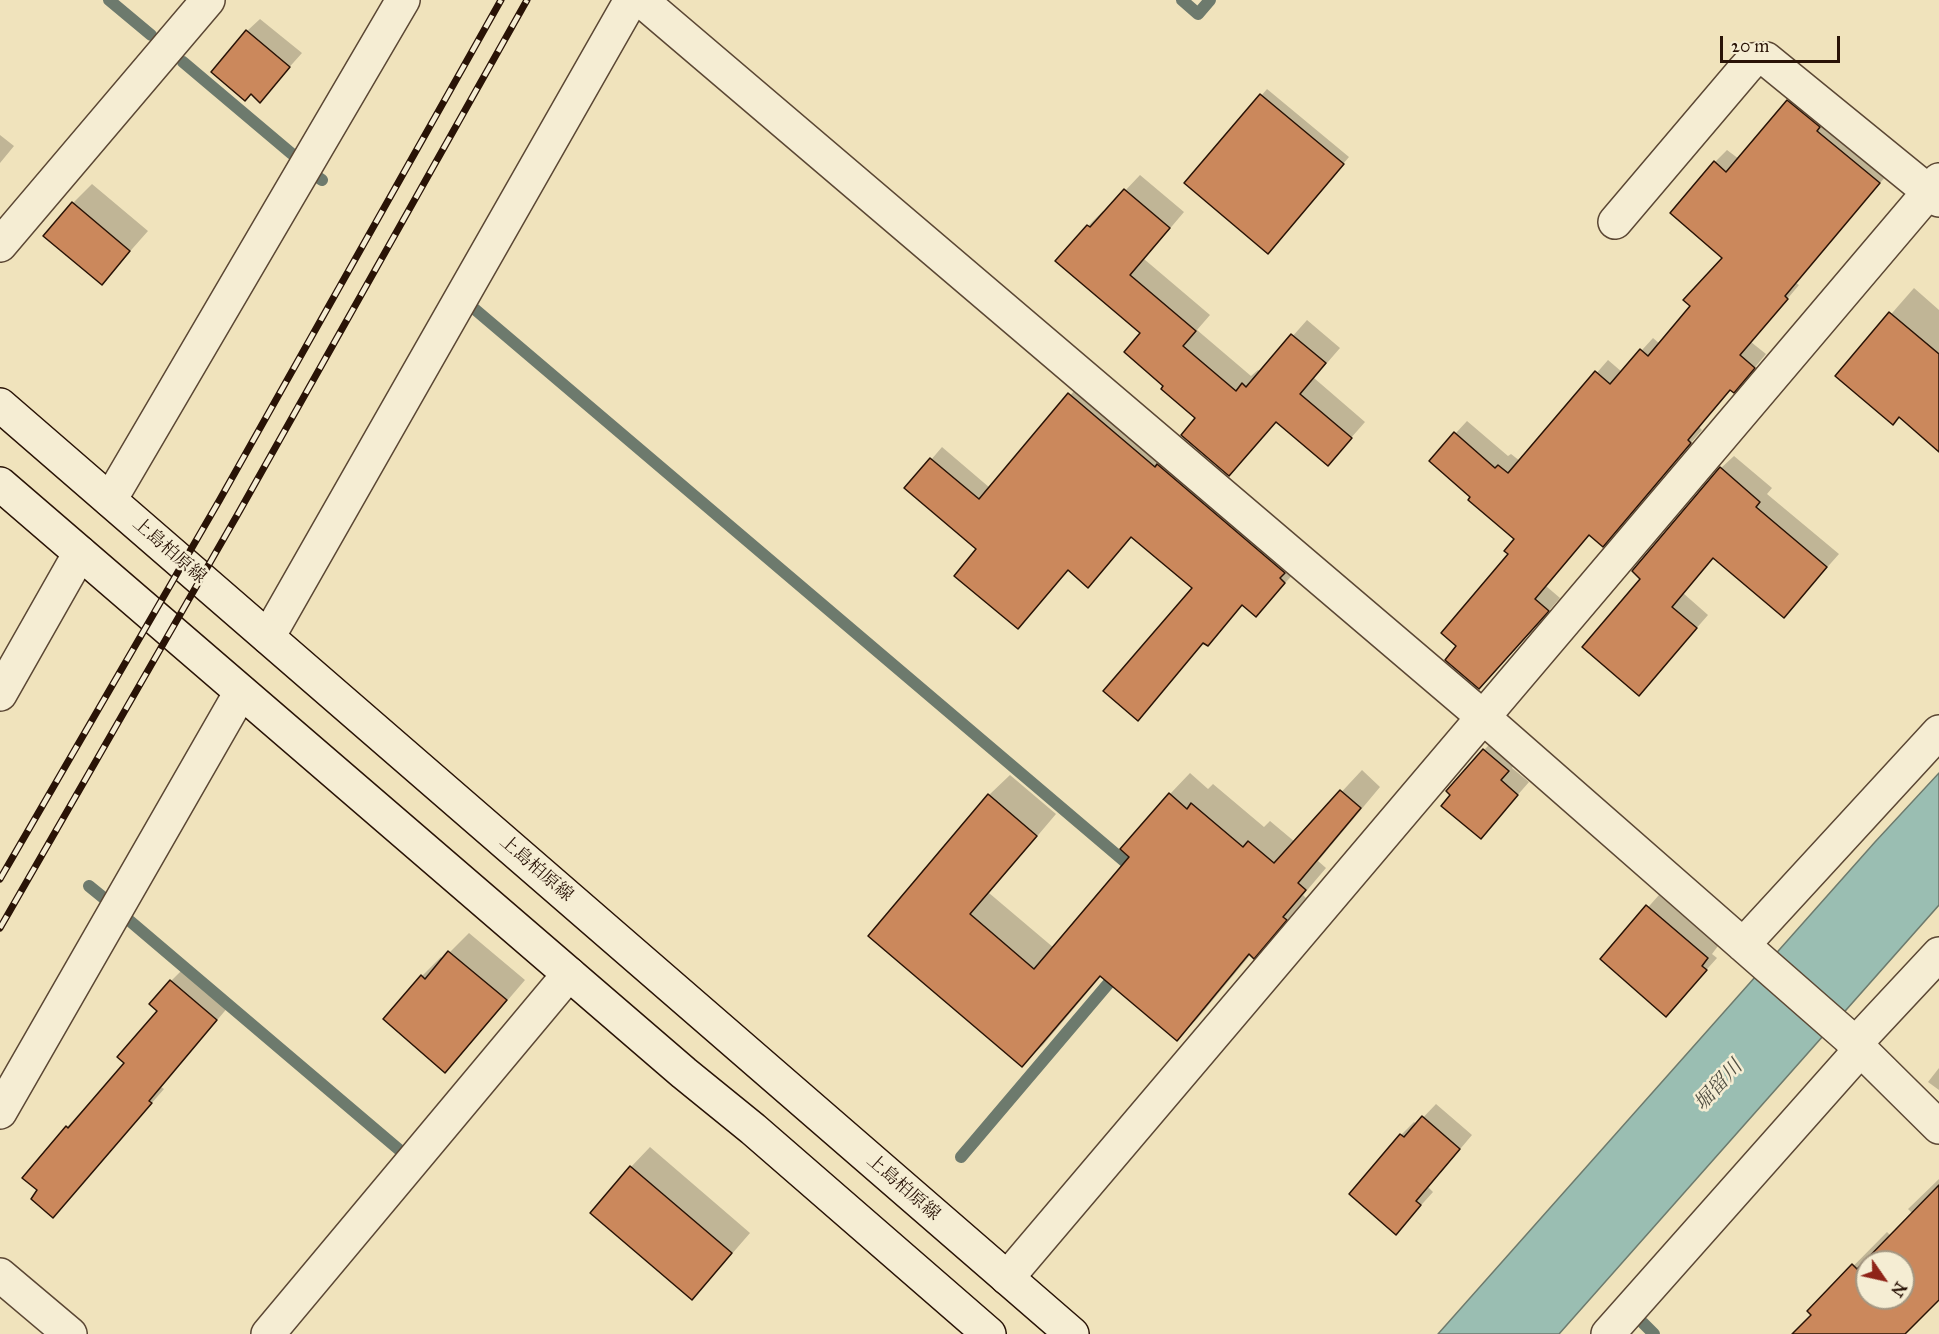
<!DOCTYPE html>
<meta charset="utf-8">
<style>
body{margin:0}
#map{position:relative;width:1939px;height:1334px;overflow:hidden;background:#f0e3bc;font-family:"IM FELL Great Primer",serif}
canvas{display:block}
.north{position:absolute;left:1855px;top:1250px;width:60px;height:60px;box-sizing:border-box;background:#f5edd3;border:2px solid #a39681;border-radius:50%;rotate:124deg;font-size:16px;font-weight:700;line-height:24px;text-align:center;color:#291306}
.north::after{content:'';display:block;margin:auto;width:21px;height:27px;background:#8f2418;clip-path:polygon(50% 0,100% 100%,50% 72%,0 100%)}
.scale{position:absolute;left:1720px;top:36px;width:120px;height:27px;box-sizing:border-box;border:3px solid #291306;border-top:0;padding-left:8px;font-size:18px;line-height:21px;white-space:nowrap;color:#291306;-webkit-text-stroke:4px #f5edd3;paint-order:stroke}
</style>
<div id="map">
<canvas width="1939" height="1334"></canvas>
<div class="north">N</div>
<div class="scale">20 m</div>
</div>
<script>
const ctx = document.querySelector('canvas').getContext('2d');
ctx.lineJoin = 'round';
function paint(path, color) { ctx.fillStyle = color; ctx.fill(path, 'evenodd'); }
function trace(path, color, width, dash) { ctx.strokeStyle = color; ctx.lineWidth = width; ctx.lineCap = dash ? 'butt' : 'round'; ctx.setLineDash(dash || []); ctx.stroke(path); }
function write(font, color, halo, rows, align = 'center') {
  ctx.font = font + ' "IM FELL Great Primer","Noto Serif JP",serif'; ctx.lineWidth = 5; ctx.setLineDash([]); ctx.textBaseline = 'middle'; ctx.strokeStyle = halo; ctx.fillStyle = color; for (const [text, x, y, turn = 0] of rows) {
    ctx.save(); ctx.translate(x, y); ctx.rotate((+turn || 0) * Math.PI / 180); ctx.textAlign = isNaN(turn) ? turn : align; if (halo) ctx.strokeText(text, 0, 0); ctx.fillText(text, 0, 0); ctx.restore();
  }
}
const water = new Path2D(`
 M 1939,773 L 1939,905 L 1559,1334 L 1438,1334 L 1875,842 Z`);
paint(water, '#9abeb2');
trace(water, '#6d7a6d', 1.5);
paint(new Path2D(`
 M 260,19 L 302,53 L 260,100 L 247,31 Z
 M 1267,89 L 1349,157 L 1274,245 L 1187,183 Z
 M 1800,89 L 1891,170 L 1796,283 L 1799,285 L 1751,342 L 1766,354 L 1746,378 L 1731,389 L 1699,427 L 1702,430 L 1615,532 L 1590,534 L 1546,586 L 1560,598 L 1515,650 L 1479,687 L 1458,646 L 1516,539 L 1473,496 L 1455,434 L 1467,421 L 1508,456 L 1511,454 L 1520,461 L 1608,360 L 1622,372 L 1653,338 L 1660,344 L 1692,306 L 1724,258 L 1715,162 L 1727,150 L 1739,159 Z
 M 0,135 L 14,146 L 0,163 Z
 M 1140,175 L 1184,212 L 1144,259 L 1210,315 L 1197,330 L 1251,376 L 1258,370 L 1261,372 L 1307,320 L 1340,348 L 1314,378 L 1365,422 L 1328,464 L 1277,421 L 1229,474 L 1197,418 L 1166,386 L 1142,333 L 1057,261 L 1088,226 L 1103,211 L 1105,212 Z
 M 92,184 L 148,231 L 102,283 L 73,203 Z
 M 1914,288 L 1939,310 L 1939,450 L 1900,416 L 1837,376 Z
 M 1081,383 L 1296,571 L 1267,603 L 1243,604 L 1208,644 L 1204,642 L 1138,719 L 1194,588 L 1132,536 L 1099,574 L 978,549 L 907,488 L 942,447 L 990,488 Z
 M 1734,456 L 1772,488 L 1767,494 L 1839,554 L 1784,616 L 1714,556 L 1683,593 L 1708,615 L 1639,694 L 1642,578 L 1721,468 Z
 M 1496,738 L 1519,758 L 1512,768 L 1529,782 L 1481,837 L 1452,795 L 1484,750 Z
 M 1362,770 L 1380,787 L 1318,861 L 1326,868 L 1303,895 L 1306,898 L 1274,936 L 1254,956 L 1251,954 L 1197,1019 L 1177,1039 L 1102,975 L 1043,1045 L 1022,1065 L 870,936 L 989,795 L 1010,775 L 1056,814 L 989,893 L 1054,948 L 1131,856 L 1170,794 L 1190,773 L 1208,789 L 1213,784 L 1264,827 L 1270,821 L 1295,842 Z
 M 1659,895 L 1718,946 L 1712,954 L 1717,958 L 1666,1015 L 1602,959 Z
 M 469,933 L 525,980 L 464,1051 L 445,1071 L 422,976 L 441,957 L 443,959 Z
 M 184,968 L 229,1006 L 161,1087 L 164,1089 L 53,1216 L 39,1190 L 67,1127 L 126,1063 L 159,1011 L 171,981 Z
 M 1939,1068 L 1939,1090 L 1928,1082 Z
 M 1436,1104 L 1472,1135 L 1428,1187 L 1433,1192 L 1396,1233 L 1351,1194 L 1401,1135 L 1414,1122 L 1417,1124 Z
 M 650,1147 L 750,1233 L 711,1278 L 692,1298 L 631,1167 Z
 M 1939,1179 L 1939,1298 L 1904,1334 L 1794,1334 L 1813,1315 L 1809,1311 L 1887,1232 L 1891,1236 L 1913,1214 L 1908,1209 ZM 1867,1262 L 1903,1262 L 1903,1298 L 1867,1298 Z`), '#0003');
trace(new Path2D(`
 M 109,0 L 151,35
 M 1182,0 L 1198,14 L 1210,0
 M 183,62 L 292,154
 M 319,178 L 322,180
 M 471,306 L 1137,872
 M 89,886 L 105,899
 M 124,916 L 403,1153
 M 961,1157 L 1119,971
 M 1643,1323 L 1654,1334`), '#6d7a6d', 12);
const building = new Path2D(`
 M 246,30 L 290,67 L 260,103 L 251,94 L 245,101 L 211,72 Z
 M 1260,94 L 1344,164 L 1268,254 L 1184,183 Z
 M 1787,100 L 1820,127 L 1817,131 L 1880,183 L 1785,296 L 1788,299 L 1740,355 L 1755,368 L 1734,393 L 1730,390 L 1688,440 L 1691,443 L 1603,547 L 1589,535 L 1535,599 L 1549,611 L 1479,689 L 1445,660 L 1456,646 L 1441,633 L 1508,554 L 1504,551 L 1514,539 L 1468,500 L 1470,497 L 1429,461 L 1454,432 L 1495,468 L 1498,465 L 1508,473 L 1595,371 L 1610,384 L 1640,349 L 1648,356 L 1690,306 L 1683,300 L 1722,258 L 1670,213 L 1714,161 L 1726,172 Z
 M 1124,189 L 1170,228 L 1130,275 L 1196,331 L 1183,346 L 1236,391 L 1242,383 L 1246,387 L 1291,334 L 1326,363 L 1300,394 L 1352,438 L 1328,466 L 1276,422 L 1229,476 L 1181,435 L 1195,418 L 1161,389 L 1163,386 L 1124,352 L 1140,333 L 1055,261 L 1087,225 L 1090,227 Z
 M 72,202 L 130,251 L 102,285 L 43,236 Z
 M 1889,312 L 1939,354 L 1939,452 L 1899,417 L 1893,425 L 1835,376 Z
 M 1068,393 L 1155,467 L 1157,464 L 1285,573 L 1280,578 L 1285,583 L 1256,617 L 1242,605 L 1208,646 L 1203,643 L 1138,721 L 1103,691 L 1192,588 L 1131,537 L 1088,588 L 1068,570 L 1018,629 L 954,576 L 976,549 L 904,488 L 930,458 L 979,499 Z
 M 1720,467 L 1760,502 L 1756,507 L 1827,567 L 1784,618 L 1713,558 L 1672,607 L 1697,628 L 1639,696 L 1582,647 L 1640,579 L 1632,571 Z
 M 1483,749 L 1509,771 L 1501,780 L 1518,795 L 1481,839 L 1441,806 L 1450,795 L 1446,791 Z
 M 1340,790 L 1361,808 L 1298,883 L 1306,890 L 1283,917 L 1287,920 L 1254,959 L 1249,954 L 1177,1041 L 1100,976 L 1022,1067 L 868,936 L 988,794 L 1037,836 L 970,914 L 1034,969 L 1129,857 L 1120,849 L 1169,793 L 1187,809 L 1191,803 L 1243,847 L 1248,841 L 1274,863 Z
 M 1646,905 L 1708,958 L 1702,966 L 1707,970 L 1666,1017 L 1600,959 Z
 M 448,951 L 507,1000 L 445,1073 L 383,1019 L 421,975 L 425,979 Z
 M 170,980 L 217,1020 L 149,1101 L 152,1103 L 53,1218 L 31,1199 L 37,1190 L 22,1178 L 66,1126 L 68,1128 L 124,1063 L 117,1057 L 157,1011 L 149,1004 Z
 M 1422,1116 L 1460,1149 L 1416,1201 L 1421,1205 L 1396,1235 L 1349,1194 L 1400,1134 L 1404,1137 Z
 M 630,1166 L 732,1253 L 692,1300 L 590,1213 Z
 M 1939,1185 L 1939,1300 L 1905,1334 L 1792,1334 L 1811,1315 L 1807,1311 L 1852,1264 L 1857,1269 ZM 1867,1262 L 1903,1262 L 1903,1298 L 1867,1298 Z`);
paint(building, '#cb885c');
trace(building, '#291306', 1.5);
const street = new Path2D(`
 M 641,0 L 1483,717 L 1847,1036 L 1939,1127
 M 1615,222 L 1744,70 L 1753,60 L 1766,59 L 1939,200
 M 0,245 L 208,0
 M 110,500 L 403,0
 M 268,637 L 631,0
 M 0,694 L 80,553
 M 1743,945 L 1939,732
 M 1855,1044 L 1939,954
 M 0,1112 L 241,692
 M 0,1275 L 70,1334
 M 1007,1278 L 1939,180
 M 268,1334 L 569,974
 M 1608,1334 L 1861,1049`);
const secondary = new Path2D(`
 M 0,405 L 1072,1334
 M 0,484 L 684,1073 L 753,1129 L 989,1334`);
trace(street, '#5b4734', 36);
trace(secondary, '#291306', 36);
trace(street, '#f5edd3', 33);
trace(secondary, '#f5edd3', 33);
const rail = new Path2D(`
 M 0,879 L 219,501 L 501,0
 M 0,928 L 239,512 L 527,0`);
trace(rail, '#291306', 7);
trace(rail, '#f5edd3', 4.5, [14]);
write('18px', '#291306', '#f5edd3', [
 ["上島柏原線",169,551,41],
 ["上島柏原線",536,869,41],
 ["上島柏原線",903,1188,41]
]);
write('italic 20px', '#514f42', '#f5edd3', [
 ["堀留川",1719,1086,-48]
]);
</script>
